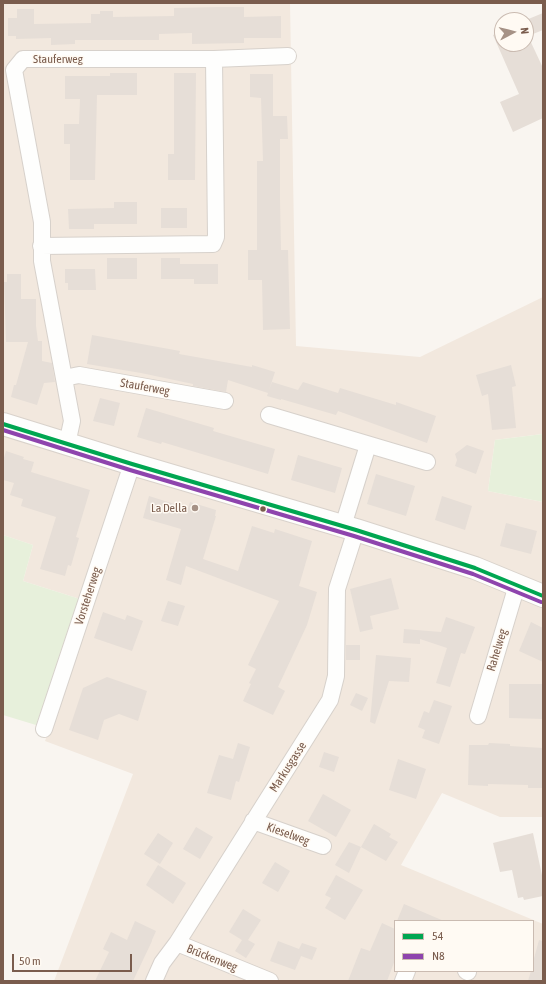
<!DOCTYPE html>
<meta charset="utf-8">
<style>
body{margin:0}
#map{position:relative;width:546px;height:984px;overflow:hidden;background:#f9f5f0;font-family:"Asap Condensed",sans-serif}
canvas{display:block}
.frame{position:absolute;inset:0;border:4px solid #7a5c4d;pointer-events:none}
.legend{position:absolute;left:394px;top:920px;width:140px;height:52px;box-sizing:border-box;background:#fffaf3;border:1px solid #cabbb1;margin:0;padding:5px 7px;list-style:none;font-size:12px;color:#7a5c4d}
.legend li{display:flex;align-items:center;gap:8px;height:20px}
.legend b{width:20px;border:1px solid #cabbb1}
.north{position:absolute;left:494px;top:12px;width:40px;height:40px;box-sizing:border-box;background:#fffaf3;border:1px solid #cabbb1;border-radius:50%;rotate:83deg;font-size:11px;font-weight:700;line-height:16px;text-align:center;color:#7a5c4d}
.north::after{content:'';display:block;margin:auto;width:14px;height:18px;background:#a69286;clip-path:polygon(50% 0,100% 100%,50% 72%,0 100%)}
.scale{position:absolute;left:12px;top:954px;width:120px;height:18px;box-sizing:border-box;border:2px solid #7a5c4d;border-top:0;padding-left:5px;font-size:12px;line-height:14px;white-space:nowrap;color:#7a5c4d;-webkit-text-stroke:3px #fffaf3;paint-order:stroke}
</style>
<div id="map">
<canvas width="546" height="984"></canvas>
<div class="frame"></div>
<ul class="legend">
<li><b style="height:5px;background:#00a651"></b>54</li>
<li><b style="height:5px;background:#8e44ad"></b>N8</li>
</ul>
<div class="north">N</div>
<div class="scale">50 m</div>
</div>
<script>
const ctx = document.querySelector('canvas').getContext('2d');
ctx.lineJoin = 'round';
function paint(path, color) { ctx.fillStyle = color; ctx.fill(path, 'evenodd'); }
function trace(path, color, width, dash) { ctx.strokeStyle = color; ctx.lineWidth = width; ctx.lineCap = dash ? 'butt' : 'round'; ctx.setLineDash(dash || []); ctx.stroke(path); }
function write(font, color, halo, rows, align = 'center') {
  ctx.font = font + ' "Asap Condensed",sans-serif'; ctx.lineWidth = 3; ctx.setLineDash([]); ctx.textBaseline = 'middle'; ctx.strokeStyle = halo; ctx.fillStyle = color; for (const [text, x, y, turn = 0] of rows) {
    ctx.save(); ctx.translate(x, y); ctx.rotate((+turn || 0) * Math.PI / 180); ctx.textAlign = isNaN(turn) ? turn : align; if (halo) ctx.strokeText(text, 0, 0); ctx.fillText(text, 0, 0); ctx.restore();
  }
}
paint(new Path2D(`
 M 3,3 L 290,3 L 296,346 L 420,357 L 543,297 L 543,434 L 495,440 L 488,491 L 543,502 L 543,817 L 500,817 L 442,793 L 401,865 L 543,924 L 543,981 L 54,981 L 133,774 L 45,741 L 91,609 L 83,600 L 23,581 L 33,545 L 3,535 L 3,517 L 4,512 L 3,512 ZM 395,921 L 533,921 L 533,971 L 395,971 Z`), '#f2e8de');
paint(new Path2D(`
 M 543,434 L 543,502 L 488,491 L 495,440 Z
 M 3,535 L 33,545 L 23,581 L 83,600 L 36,725 L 3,715 Z`), '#e7f0db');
paint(new Path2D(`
 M 217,7 L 244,7 L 244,17 L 281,16 L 281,38 L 244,38 L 244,43 L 192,44 L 192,33 L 159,34 L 159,40 L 75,40 L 75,44 L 51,45 L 51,38 L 16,39 L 16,36 L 8,36 L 8,18 L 17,18 L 17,9 L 34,9 L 34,24 L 91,23 L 91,14 L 100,14 L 100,11 L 113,11 L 113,17 L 174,16 L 174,8 Z
 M 543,13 L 543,30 L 528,36 L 543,68 L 543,118 L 513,132 L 500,102 L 519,94 L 493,35 L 502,31 L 502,44 L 526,44 L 526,20 Z
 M 110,73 L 137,73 L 137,95 L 97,95 L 95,180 L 70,180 L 70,144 L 64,144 L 64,124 L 79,124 L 80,99 L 65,99 L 65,76 L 110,76 Z
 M 174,73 L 196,73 L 195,180 L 168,180 L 168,154 L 174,154 Z
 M 250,74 L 273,74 L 273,116 L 287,116 L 288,139 L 280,139 L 280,199 L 281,250 L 288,250 L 290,329 L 263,330 L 262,280 L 248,280 L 248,250 L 257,250 L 257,161 L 263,161 L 261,98 L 250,97 Z
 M 114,202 L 137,202 L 137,224 L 94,224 L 94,229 L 69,229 L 68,209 L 114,208 Z
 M 161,208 L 187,208 L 187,228 L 161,228 Z
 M 107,258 L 137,258 L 137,279 L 107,279 Z
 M 161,258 L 180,258 L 180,264 L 218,264 L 218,284 L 194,284 L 194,279 L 161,279 Z
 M 65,269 L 95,269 L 96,290 L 68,290 L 68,283 L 65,283 Z
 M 7,274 L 21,274 L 21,299 L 36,299 L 36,326 L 38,341 L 42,341 L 42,361 L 52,363 L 55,382 L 44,383 L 37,405 L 11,397 L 14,385 L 16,385 L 28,342 L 6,342 L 4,282 L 7,282 Z
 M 92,335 L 180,351 L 179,354 L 252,367 L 252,365 L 275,372 L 269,390 L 272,382 L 298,390 L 303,382 L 338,393 L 340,388 L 396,405 L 396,402 L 436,416 L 427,443 L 338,411 L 336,415 L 281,399 L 281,400 L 267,396 L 268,393 L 228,380 L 226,392 L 193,386 L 193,384 L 141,373 L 87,364 Z
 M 511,365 L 516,386 L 512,387 L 516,428 L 492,430 L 488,394 L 482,396 L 476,375 Z
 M 100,398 L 120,403 L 114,426 L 93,421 Z
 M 146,408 L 214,428 L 213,431 L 275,449 L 268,474 L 162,442 L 161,444 L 137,437 Z
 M 467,445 L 484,451 L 476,474 L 455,466 L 457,460 L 455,454 Z
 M 6,451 L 24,457 L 23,459 L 34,462 L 31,472 L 90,490 L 76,537 L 79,538 L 71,566 L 68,565 L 65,576 L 40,569 L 56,517 L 21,506 L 23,499 L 10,495 L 14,483 L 3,480 L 3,461 Z
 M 298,455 L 342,468 L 335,493 L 291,480 Z
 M 376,474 L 415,486 L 406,516 L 367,504 Z
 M 149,496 L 187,508 L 188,508 L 190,502 L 216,510 L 215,516 L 216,516 L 203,559 L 238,571 L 252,526 L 274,533 L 275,529 L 312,541 L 299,586 L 317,592 L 307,625 L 278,687 L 285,691 L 273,715 L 243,701 L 251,684 L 249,683 L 256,669 L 248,665 L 279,601 L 186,566 L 181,585 L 166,580 L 181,529 L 143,518 Z
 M 442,496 L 472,506 L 465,530 L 435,520 Z
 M 506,523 L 537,531 L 531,554 L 500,546 Z
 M 391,578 L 399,609 L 370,616 L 373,629 L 360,632 L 350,589 Z
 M 168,601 L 185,606 L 178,626 L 161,621 Z
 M 103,612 L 125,620 L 127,615 L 143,621 L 132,651 L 94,638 Z
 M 446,617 L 475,627 L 465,654 L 461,653 L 450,687 L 436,683 L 447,648 L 420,639 L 420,644 L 403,643 L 404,629 L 441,632 Z
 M 531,622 L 543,628 L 543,662 L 519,651 Z
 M 346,645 L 360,645 L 360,660 L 346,660 Z
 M 376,655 L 411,658 L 409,682 L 389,681 L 375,724 L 370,722 Z
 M 107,677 L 147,691 L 138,721 L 119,714 L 104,720 L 98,740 L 69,730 L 83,688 Z
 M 509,684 L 543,684 L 543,719 L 509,718 Z
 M 356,693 L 368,698 L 362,711 L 350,705 Z
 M 434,700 L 452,706 L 439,744 L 422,738 L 425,730 L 418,727 L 424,711 L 429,713 Z
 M 238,743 L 250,747 L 239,782 L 236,781 L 231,800 L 207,793 L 219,755 L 233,759 Z
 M 489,743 L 510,744 L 510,746 L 543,748 L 543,788 L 528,788 L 528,785 L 488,784 L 488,786 L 468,785 L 469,745 L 488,745 Z
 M 324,752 L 339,757 L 334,772 L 319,767 Z
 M 398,759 L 426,769 L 416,799 L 389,790 Z
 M 323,794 L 351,810 L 336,837 L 308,821 Z
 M 374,824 L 391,834 L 389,837 L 398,842 L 386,861 L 361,847 Z
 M 196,827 L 213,837 L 200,859 L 183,849 Z
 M 158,833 L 173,843 L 160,864 L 144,854 Z
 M 533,833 L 543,880 L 543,896 L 524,900 L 523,897 L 518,898 L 512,870 L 500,872 L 493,843 Z
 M 349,842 L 361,847 L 349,873 L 335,865 Z
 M 275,862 L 290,871 L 278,892 L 262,883 Z
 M 158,865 L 186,883 L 173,904 L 146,885 Z
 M 336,875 L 363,890 L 345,920 L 325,908 L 331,898 L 325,895 Z
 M 404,904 L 444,921 L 397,921 Z
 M 243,909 L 261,920 L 248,940 L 255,944 L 246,958 L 235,951 L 242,940 L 229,932 Z
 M 135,921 L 156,931 L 152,940 L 152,941 L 133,981 L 95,981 L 109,952 L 103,949 L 111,932 L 127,940 Z
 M 382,923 L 395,929 L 395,960 L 387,981 L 348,981 L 361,948 L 370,951 Z
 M 539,940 L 543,941 L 543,981 L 528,981 L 531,971 L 533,971 L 533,962 Z
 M 278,941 L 299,949 L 302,943 L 317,948 L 312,960 L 301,956 L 295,970 L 270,961 Z`), '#e6ded7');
const minor = new Path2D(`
 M 214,59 L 288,56
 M 41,246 L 213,244 L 216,237 L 214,59 L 23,59 L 14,70 L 42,222 L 42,261 L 72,421 L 67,444
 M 64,378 L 79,375 L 225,401
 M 269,415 L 427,462
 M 343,526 L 368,445
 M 478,716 L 517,585
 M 44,729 L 132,464
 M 253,821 L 323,846
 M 177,943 L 270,981
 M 466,971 L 468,972
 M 154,981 L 162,963 L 177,943 L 330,700 L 336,676 L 337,589 L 356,530
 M 403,981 L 407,971`);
const secondary = new Path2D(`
 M 3,424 L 132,464 L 356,530 L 475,568 L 543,596`);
trace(minor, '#d7d1cb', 18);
trace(secondary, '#d9d2cb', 24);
trace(minor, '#fefefd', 16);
trace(secondary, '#fefefd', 22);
trace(new Path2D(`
 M 3,424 L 132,464 L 356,530 L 475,568 L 543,596`), '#00a651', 4);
trace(new Path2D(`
 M 3,430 L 130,470 L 354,536 L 473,574 L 541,602`), '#8e44ad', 4);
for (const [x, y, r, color] of [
 [195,508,4,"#a69286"],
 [263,509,3.5,"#7a5c4d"]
]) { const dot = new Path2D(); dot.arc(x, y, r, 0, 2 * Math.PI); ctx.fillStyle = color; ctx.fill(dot); trace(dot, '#fffaf3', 1.5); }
write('12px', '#7a5c4d', '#fffaf3', [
 ["Stauferweg",58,59],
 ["Stauferweg",145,387,10],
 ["Vorsteherweg",88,596,-72],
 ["Rahelweg",497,650,-73],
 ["Markusgasse",288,767,-57],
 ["Kieselweg",288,834,20],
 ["Brückenweg",212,958,22]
]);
write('12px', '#7a5c4d', '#fffaf3', [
 ["La Della",187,508]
], 'right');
</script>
